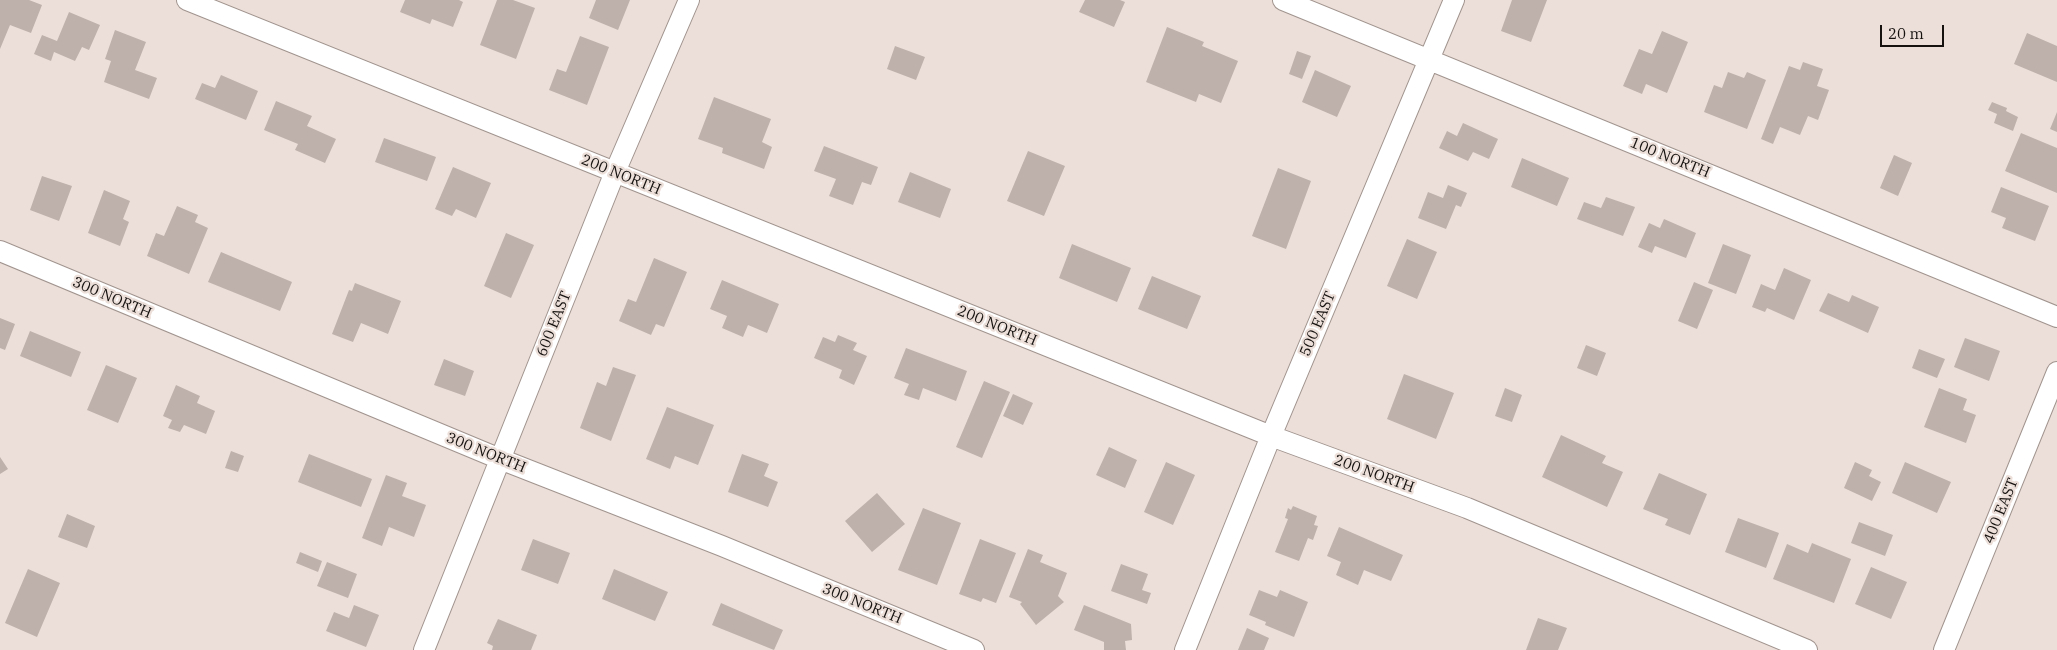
<!DOCTYPE html>
<style>
body{margin:0}
#map{position:relative;width:2057px;height:650px;overflow:hidden;background:#ecdfd9;font-family:"IBM Plex Serif",serif}
canvas{display:block}
.scale{position:absolute;left:1880px;top:25px;width:64px;height:22px;box-sizing:border-box;border:2px solid #161210;border-top:0;padding-left:6px;font-size:15px;line-height:18px;white-space:nowrap;color:#161210;-webkit-text-stroke:4px #ecdfd9;paint-order:stroke}
</style>
<div id="map">
<canvas width="2057" height="650"></canvas>
<div class="scale">20 m</div>
</div>
<script>
const ctx = document.querySelector('canvas').getContext('2d');
ctx.lineJoin = 'round';
function paint(path, color) { ctx.fillStyle = color; ctx.fill(path, 'evenodd'); }
function trace(path, color, width, dash) { ctx.strokeStyle = color; ctx.lineWidth = width; ctx.lineCap = dash ? 'butt' : 'round'; ctx.setLineDash(dash || []); ctx.stroke(path); }
function write(font, color, halo, rows, align = 'center') {
  ctx.font = font + ' "IBM Plex Serif",serif'; ctx.lineWidth = 4.5; ctx.setLineDash([]); ctx.textBaseline = 'middle'; ctx.strokeStyle = halo; ctx.fillStyle = color; for (const [text, x, y, turn = 0] of rows) {
    ctx.save(); ctx.translate(x, y); ctx.rotate((+turn || 0) * Math.PI / 180); ctx.textAlign = isNaN(turn) ? turn : align; if (halo) ctx.strokeText(text, 0, 0); ctx.fillText(text, 0, 0); ctx.restore();
  }
}
paint(new Path2D(`
 M 0,0 L 29,0 L 42,5 L 31,33 L 10,25 L 0,49 Z
 M 405,0 L 459,0 L 463,2 L 453,27 L 432,19 L 430,24 L 400,12 Z
 M 497,0 L 513,0 L 535,8 L 516,59 L 480,45 Z
 M 596,0 L 630,0 L 618,30 L 589,18 Z
 M 1085,0 L 1120,0 L 1125,2 L 1114,27 L 1079,12 Z
 M 1512,0 L 1547,0 L 1531,42 L 1501,31 Z
 M 69,12 L 100,25 L 89,50 L 82,47 L 75,61 L 54,52 L 51,61 L 34,54 L 42,35 L 57,41 Z
 M 1167,27 L 1204,42 L 1202,46 L 1238,61 L 1221,103 L 1199,94 L 1196,102 L 1146,82 Z
 M 115,30 L 146,42 L 135,70 L 157,78 L 149,99 L 104,82 L 111,61 L 105,59 Z
 M 1662,31 L 1688,42 L 1667,93 L 1646,84 L 1642,94 L 1623,86 L 1639,49 L 1652,54 Z
 M 2027,33 L 2057,46 L 2057,82 L 2014,64 Z
 M 580,36 L 609,47 L 587,105 L 549,90 L 557,69 L 566,72 Z
 M 895,46 L 925,57 L 916,80 L 887,69 Z
 M 1297,51 L 1311,56 L 1302,79 L 1289,74 Z
 M 1803,62 L 1823,69 L 1817,86 L 1829,90 L 1818,120 L 1808,116 L 1800,135 L 1780,127 L 1773,144 L 1761,139 L 1789,66 L 1800,70 Z
 M 1315,70 L 1351,86 L 1337,117 L 1302,102 Z
 M 1728,72 L 1744,78 L 1747,72 L 1766,80 L 1747,129 L 1704,112 L 1714,85 L 1722,88 Z
 M 221,75 L 258,91 L 246,120 L 195,99 L 202,83 L 215,88 Z
 M 714,97 L 771,119 L 762,142 L 772,147 L 764,169 L 722,153 L 723,148 L 698,139 Z
 M 276,101 L 312,116 L 307,126 L 336,139 L 325,163 L 295,150 L 298,144 L 264,130 Z
 M 1992,102 L 2007,108 L 2006,111 L 2018,117 L 2013,131 L 1994,123 L 1997,114 L 1988,110 Z
 M 2057,112 L 2057,132 L 2050,129 Z
 M 1463,123 L 1498,139 L 1489,159 L 1473,152 L 1468,161 L 1439,148 L 1447,131 L 1457,136 Z
 M 2021,133 L 2057,148 L 2057,193 L 2005,171 Z
 M 384,138 L 436,157 L 427,181 L 375,162 Z
 M 824,146 L 878,167 L 871,185 L 862,182 L 853,205 L 829,196 L 836,179 L 814,171 Z
 M 1028,151 L 1065,166 L 1044,216 L 1007,201 Z
 M 1894,155 L 1912,163 L 1898,196 L 1880,188 Z
 M 1522,158 L 1569,178 L 1557,206 L 1511,187 Z
 M 453,167 L 491,183 L 476,218 L 456,209 L 452,216 L 435,209 Z
 M 1278,168 L 1311,181 L 1286,249 L 1252,236 Z
 M 910,172 L 951,189 L 940,218 L 898,202 Z
 M 42,176 L 72,186 L 59,221 L 30,210 Z
 M 1448,185 L 1467,193 L 1461,207 L 1456,205 L 1446,229 L 1418,218 L 1428,192 L 1443,198 Z
 M 2001,187 L 2049,206 L 2035,241 L 2002,228 L 2006,218 L 1991,212 Z
 M 104,190 L 130,201 L 123,219 L 129,222 L 120,246 L 88,233 Z
 M 1606,197 L 1635,207 L 1623,236 L 1577,219 L 1584,202 L 1601,208 Z
 M 177,206 L 198,215 L 195,222 L 208,228 L 189,274 L 147,256 L 156,233 L 164,236 Z
 M 1664,219 L 1696,233 L 1686,258 L 1655,246 L 1652,253 L 1638,247 L 1649,223 L 1660,228 Z
 M 506,233 L 534,245 L 511,298 L 484,286 Z
 M 1407,239 L 1437,252 L 1417,299 L 1387,286 Z
 M 1072,244 L 1131,268 L 1117,302 L 1059,278 Z
 M 1723,244 L 1751,255 L 1736,294 L 1708,283 Z
 M 221,252 L 292,282 L 280,311 L 208,282 Z
 M 654,258 L 687,272 L 664,327 L 656,324 L 651,335 L 619,321 L 628,299 L 636,302 Z
 M 1784,268 L 1811,280 L 1794,320 L 1767,308 L 1765,312 L 1752,307 L 1761,284 L 1775,290 Z
 M 1152,276 L 1201,296 L 1187,329 L 1138,309 Z
 M 722,280 L 779,304 L 767,333 L 748,325 L 743,337 L 722,328 L 727,316 L 710,309 Z
 M 1694,282 L 1713,290 L 1697,329 L 1678,321 Z
 M 355,283 L 401,301 L 388,334 L 361,323 L 353,342 L 332,334 L 349,290 L 352,291 Z
 M 1828,293 L 1849,302 L 1852,295 L 1879,307 L 1868,333 L 1819,311 Z
 M 0,318 L 15,324 L 5,350 L 0,348 Z
 M 30,331 L 81,352 L 71,377 L 20,356 Z
 M 838,335 L 857,343 L 853,350 L 867,356 L 854,385 L 839,378 L 842,370 L 814,358 L 823,337 L 835,342 Z
 M 1965,338 L 2000,351 L 1989,381 L 1954,367 Z
 M 1586,345 L 1606,353 L 1597,376 L 1577,368 Z
 M 906,348 L 967,371 L 956,401 L 923,388 L 919,400 L 904,395 L 909,384 L 894,378 Z
 M 1919,349 L 1945,359 L 1937,378 L 1912,368 Z
 M 444,359 L 474,371 L 465,396 L 434,385 Z
 M 106,365 L 137,378 L 118,423 L 87,410 Z
 M 613,367 L 636,375 L 611,441 L 580,428 L 597,382 L 606,386 Z
 M 1404,374 L 1454,393 L 1436,439 L 1387,419 Z
 M 984,381 L 1010,392 L 982,458 L 956,447 Z
 M 176,385 L 200,396 L 197,403 L 215,411 L 206,434 L 184,425 L 180,432 L 168,428 L 172,420 L 163,416 Z
 M 1505,388 L 1522,395 L 1512,422 L 1495,416 Z
 M 1939,388 L 1967,399 L 1963,410 L 1976,415 L 1966,443 L 1924,427 Z
 M 1013,394 L 1033,403 L 1023,425 L 1003,416 Z
 M 667,407 L 714,425 L 698,465 L 675,456 L 670,469 L 646,459 Z
 M 1561,435 L 1606,456 L 1602,463 L 1623,472 L 1607,507 L 1542,477 Z
 M 1109,447 L 1137,460 L 1125,488 L 1096,475 Z
 M 231,451 L 244,456 L 238,472 L 225,468 Z
 M 309,454 L 372,479 L 361,507 L 298,482 Z
 M 742,454 L 769,464 L 764,476 L 778,482 L 768,507 L 728,492 Z
 M 0,457 L 8,469 L 0,474 Z
 M 1166,462 L 1195,475 L 1173,525 L 1144,512 Z
 M 1855,462 L 1872,470 L 1869,476 L 1881,482 L 1872,501 L 1844,488 Z
 M 1905,462 L 1951,482 L 1937,513 L 1892,493 Z
 M 1659,473 L 1707,494 L 1690,535 L 1665,525 L 1668,519 L 1643,509 Z
 M 386,475 L 407,483 L 402,496 L 426,505 L 414,537 L 389,527 L 382,546 L 362,538 Z
 M 877,493 L 905,524 L 872,552 L 845,521 Z
 M 1293,506 L 1317,516 L 1314,525 L 1318,526 L 1313,540 L 1308,538 L 1299,561 L 1275,552 L 1288,519 L 1285,518 L 1288,508 L 1291,510 Z
 M 923,508 L 961,523 L 937,585 L 898,570 Z
 M 67,514 L 95,526 L 87,548 L 58,537 Z
 M 1738,518 L 1779,533 L 1766,568 L 1725,552 Z
 M 1859,522 L 1893,535 L 1885,556 L 1851,543 Z
 M 1339,527 L 1403,555 L 1391,581 L 1364,570 L 1358,585 L 1336,575 L 1341,562 L 1327,556 Z
 M 533,539 L 570,553 L 558,584 L 521,570 Z
 M 980,539 L 1016,553 L 996,603 L 983,598 L 981,602 L 959,594 Z
 M 1812,543 L 1851,559 L 1834,603 L 1773,579 L 1787,544 L 1808,553 Z
 M 1028,549 L 1043,555 L 1040,562 L 1067,573 L 1058,596 L 1064,602 L 1036,625 L 1020,604 L 1022,602 L 1009,597 Z
 M 300,552 L 322,561 L 318,572 L 296,563 Z
 M 327,562 L 357,574 L 348,598 L 317,586 Z
 M 1121,564 L 1148,574 L 1142,590 L 1151,593 L 1147,604 L 1111,591 Z
 M 1871,567 L 1907,582 L 1891,619 L 1855,604 Z
 M 28,569 L 60,583 L 37,637 L 5,623 Z
 M 614,569 L 668,592 L 655,621 L 602,599 Z
 M 1259,590 L 1277,597 L 1280,590 L 1308,602 L 1294,637 L 1265,625 L 1266,622 L 1249,615 Z
 M 721,603 L 783,630 L 774,650 L 712,625 Z
 M 354,605 L 379,615 L 366,647 L 326,631 L 334,612 L 349,618 Z
 M 1084,605 L 1131,624 L 1132,640 L 1125,641 L 1126,650 L 1104,650 L 1104,642 L 1074,630 Z
 M 1538,618 L 1567,628 L 1558,650 L 1526,650 Z
 M 498,619 L 537,635 L 531,650 L 492,650 L 493,646 L 487,643 Z
 M 1247,628 L 1269,638 L 1264,650 L 1238,650 Z`), '#beb1ac');
const street = new Path2D(`
 M 187,0 L 1271,436 L 1467,508 L 1807,650
 M 1283,0 L 2057,317
 M 0,251 L 500,459 L 722,546 L 974,650
 M 424,650 L 615,172 L 689,0
 M 1185,650 L 1271,436 L 1454,0
 M 1944,650 L 2057,372`);
trace(street, '#a1948f', 22);
trace(street, '#fff', 20);
write('15px', '#161210', '#ecdfd9', [
 ["100 NORTH",1670,158,22],
 ["200 NORTH",621,175,22],
 ["300 NORTH",112,298,23],
 ["600 EAST",554,324,-68],
 ["500 EAST",1318,324,-67],
 ["200 NORTH",997,326,22],
 ["300 NORTH",486,453,22],
 ["200 NORTH",1374,474,20],
 ["400 EAST",2001,511,-68],
 ["300 NORTH",862,604,22]
]);
</script>
